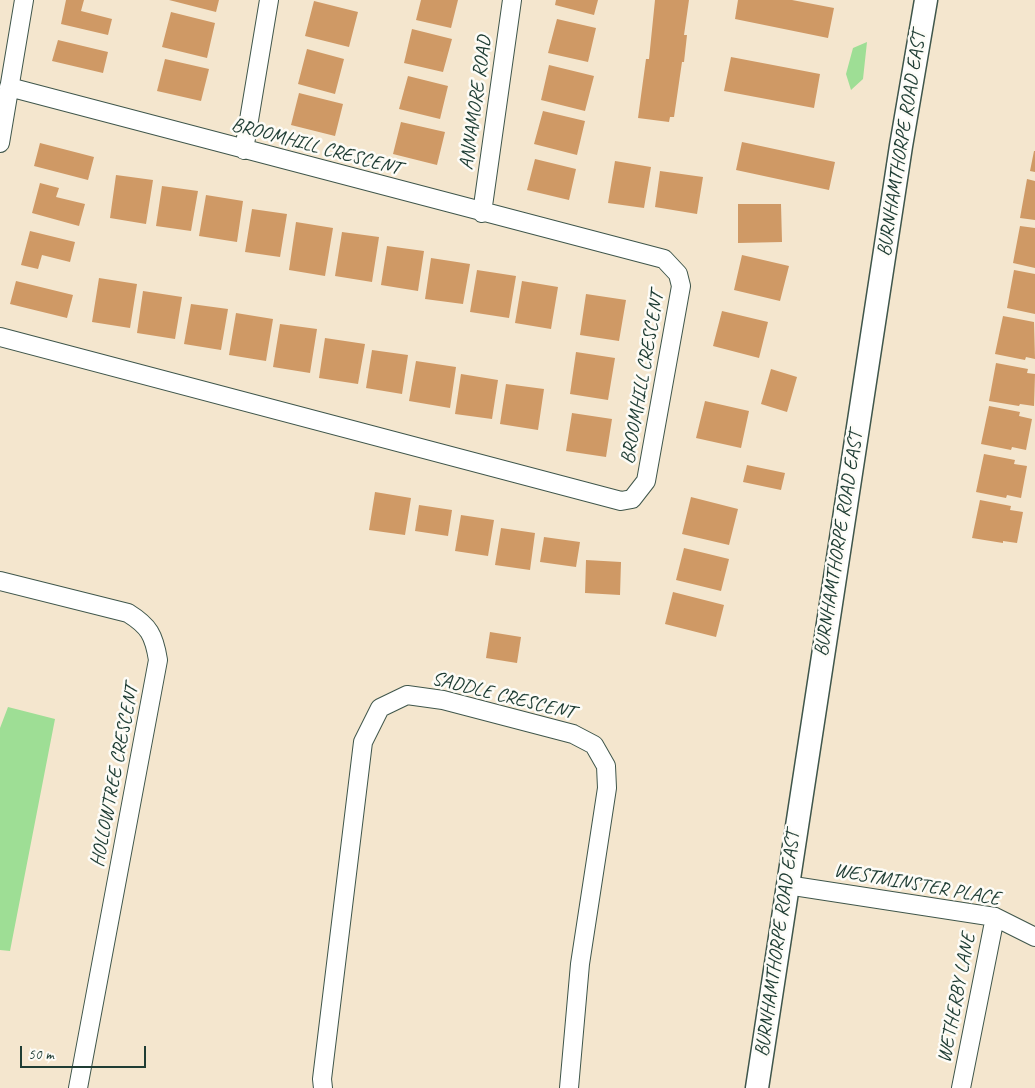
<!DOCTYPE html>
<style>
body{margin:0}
#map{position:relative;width:1035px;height:1088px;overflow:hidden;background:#f4e6ce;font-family:Caveat,sans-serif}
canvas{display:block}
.scale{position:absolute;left:20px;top:1046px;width:126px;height:22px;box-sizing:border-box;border:2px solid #1f3d34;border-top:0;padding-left:6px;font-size:15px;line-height:18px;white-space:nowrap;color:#1f3d34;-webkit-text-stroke:4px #fdfcf7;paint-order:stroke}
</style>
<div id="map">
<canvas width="1035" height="1088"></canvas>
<div class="scale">50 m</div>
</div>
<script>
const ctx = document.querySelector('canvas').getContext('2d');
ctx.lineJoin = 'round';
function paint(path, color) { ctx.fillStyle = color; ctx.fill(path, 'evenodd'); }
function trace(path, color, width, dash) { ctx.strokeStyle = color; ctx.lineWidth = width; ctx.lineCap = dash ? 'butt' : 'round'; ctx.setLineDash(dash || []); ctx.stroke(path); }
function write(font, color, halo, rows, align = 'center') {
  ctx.font = font + ' Caveat,sans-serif'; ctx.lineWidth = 5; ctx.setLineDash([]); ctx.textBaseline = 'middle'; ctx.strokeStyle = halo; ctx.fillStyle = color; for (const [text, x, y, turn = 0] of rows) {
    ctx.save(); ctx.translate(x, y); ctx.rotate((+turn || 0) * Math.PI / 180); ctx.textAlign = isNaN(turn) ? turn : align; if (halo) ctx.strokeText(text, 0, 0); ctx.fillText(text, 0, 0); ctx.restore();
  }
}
paint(new Path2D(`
 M 867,42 L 863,79 L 851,90 L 846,74 L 853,48 Z
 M 8,707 L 55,719 L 10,951 L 0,950 L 0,728 Z`), '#9ede95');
paint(new Path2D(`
 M 66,0 L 84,0 L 81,11 L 112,19 L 108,35 L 61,24 Z
 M 169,0 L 219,0 L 216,12 Z
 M 421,0 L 458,0 L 451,28 L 416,20 Z
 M 556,0 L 598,0 L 594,15 L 555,5 Z
 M 655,0 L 689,0 L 684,35 L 687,35 L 684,62 L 682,62 L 674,117 L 670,117 L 669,122 L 638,118 L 646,59 L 649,59 Z
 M 738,0 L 792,0 L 834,8 L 828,38 L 735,19 Z
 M 314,1 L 358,12 L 349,47 L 305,36 Z
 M 171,12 L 215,23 L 207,58 L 162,47 Z
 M 557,19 L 596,28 L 588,62 L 548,53 Z
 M 412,29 L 452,39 L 443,72 L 404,63 Z
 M 58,40 L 108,52 L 103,73 L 52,61 Z
 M 307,49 L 344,59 L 335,94 L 298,84 Z
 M 731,57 L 820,74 L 814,108 L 724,91 Z
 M 165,59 L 209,69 L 201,101 L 157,91 Z
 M 549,65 L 594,76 L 585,111 L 541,100 Z
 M 408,76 L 448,86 L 440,119 L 399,109 Z
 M 299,93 L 343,104 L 335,136 L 291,125 Z
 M 543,111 L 585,121 L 577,155 L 534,144 Z
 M 401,122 L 445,132 L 437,165 L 393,154 Z
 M 742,142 L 835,162 L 829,190 L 736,170 Z
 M 40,143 L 94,157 L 88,180 L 34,166 Z
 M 1034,151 L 1035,151 L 1035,172 L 1030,171 Z
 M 535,159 L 576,169 L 569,200 L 527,190 Z
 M 615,161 L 651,167 L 644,208 L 608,203 Z
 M 660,171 L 703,177 L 697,214 L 655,207 Z
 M 116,175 L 153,180 L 146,224 L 110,218 Z
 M 1027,179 L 1035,181 L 1035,220 L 1020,218 Z
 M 40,183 L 59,188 L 56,197 L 85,204 L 79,226 L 32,213 Z
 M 162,186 L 198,191 L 191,231 L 156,226 Z
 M 206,195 L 243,201 L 237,242 L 199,236 Z
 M 738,204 L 781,204 L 782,242 L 738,243 Z
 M 252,209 L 287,214 L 280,257 L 245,252 Z
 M 296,222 L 333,228 L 325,276 L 289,270 Z
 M 1020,226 L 1035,228 L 1035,268 L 1013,263 Z
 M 30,231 L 75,242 L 70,262 L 42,255 L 38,269 L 21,265 Z
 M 342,232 L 379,237 L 372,282 L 335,276 Z
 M 387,246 L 424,251 L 418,291 L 381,285 Z
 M 742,255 L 789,266 L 780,301 L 734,290 Z
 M 431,258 L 470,264 L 463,304 L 425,299 Z
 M 477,270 L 516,276 L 509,318 L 470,312 Z
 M 1014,270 L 1035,274 L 1035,314 L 1007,308 Z
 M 99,278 L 137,284 L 130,328 L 92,322 Z
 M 16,281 L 73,295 L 67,318 L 10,304 Z
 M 522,281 L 558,287 L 551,329 L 515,323 Z
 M 143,291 L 182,297 L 175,339 L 137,333 Z
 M 586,294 L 626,300 L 619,341 L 580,335 Z
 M 191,304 L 228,309 L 221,350 L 184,344 Z
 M 722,311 L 768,322 L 759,358 L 713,346 Z
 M 236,313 L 273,319 L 266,361 L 229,355 Z
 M 1003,316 L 1034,322 L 1035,359 L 1026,357 L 1025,360 L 995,354 Z
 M 280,324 L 317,329 L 310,373 L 273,367 Z
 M 325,338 L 365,344 L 358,384 L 319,378 Z
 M 372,350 L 408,355 L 402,394 L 366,388 Z
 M 576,352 L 615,358 L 608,400 L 570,394 Z
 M 416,361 L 456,367 L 450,408 L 409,401 Z
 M 996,363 L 1028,369 L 1027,373 L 1035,374 L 1034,406 L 1020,404 L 1019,406 L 989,401 Z
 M 771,369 L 797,377 L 787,412 L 761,404 Z
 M 461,374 L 498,380 L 492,419 L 455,414 Z
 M 506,384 L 544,389 L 538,430 L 500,424 Z
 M 705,401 L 749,411 L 741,448 L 696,438 Z
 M 989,406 L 1020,412 L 1019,416 L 1032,419 L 1026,450 L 1012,447 L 1011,450 L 981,444 Z
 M 572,413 L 612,419 L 606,457 L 566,451 Z
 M 984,454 L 1015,460 L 1014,464 L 1027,466 L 1021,498 L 1007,495 L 1006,498 L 976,492 Z
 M 747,465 L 785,473 L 781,490 L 743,482 Z
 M 375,492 L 411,498 L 405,535 L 369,530 Z
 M 691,497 L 738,509 L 729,545 L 682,534 Z
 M 980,500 L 1011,506 L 1010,510 L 1023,512 L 1017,543 L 1003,541 L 1003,543 L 972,538 Z
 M 419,505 L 452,510 L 448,536 L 415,531 Z
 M 461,515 L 494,520 L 488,556 L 455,551 Z
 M 501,528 L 535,533 L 530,570 L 495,565 Z
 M 544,537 L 580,542 L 576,567 L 540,562 Z
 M 684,548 L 729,559 L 721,591 L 676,580 Z
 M 586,560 L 621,562 L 620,595 L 585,593 Z
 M 673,592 L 724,605 L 716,637 L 665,624 Z
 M 490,632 L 521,637 L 517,663 L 486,658 Z`), '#cf9965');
const minor = new Path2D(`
 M 0,143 L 24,0
 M 244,150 L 269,0
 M 482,213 L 512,0
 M 0,337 L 621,501 L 632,499 L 646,481 L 681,286 L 678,274 L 664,259 L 9,87
 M 0,581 L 128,613 C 149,626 154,635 158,660 L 78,1088
 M 787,885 L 995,917 L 1035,937
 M 323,1088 L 322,1079 L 363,742 L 380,708 L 407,695 L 443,700 L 573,734 L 594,745 L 606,766 L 607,788 L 580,964 L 569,1088
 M 961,1088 L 995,917`);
const major = new Path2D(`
 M 757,1088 L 901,146 L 926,0`);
trace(minor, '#3f564b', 20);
trace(major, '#3f564b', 25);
trace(minor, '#fff', 18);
trace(major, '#fff', 22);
write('20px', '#1f3d34', '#fdfcf7', [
 ["ANNAMORE ROAD",476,103,-82],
 ["BURNHAMTHORPE ROAD EAST",902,144,-81],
 ["BROOMHILL CRESCENT",316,147,15],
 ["BROOMHILL CRESCENT",643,378,-80],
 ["BURNHAMTHORPE ROAD EAST",839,544,-81],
 ["SADDLE CRESCENT",503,696,14],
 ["HOLLOWTREE CRESCENT",115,776,-79],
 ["WESTMINSTER PLACE",917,885,10],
 ["BURNHAMTHORPE ROAD EAST",778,944,-82],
 ["WETHERBY LANE",957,998,-79]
]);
</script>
